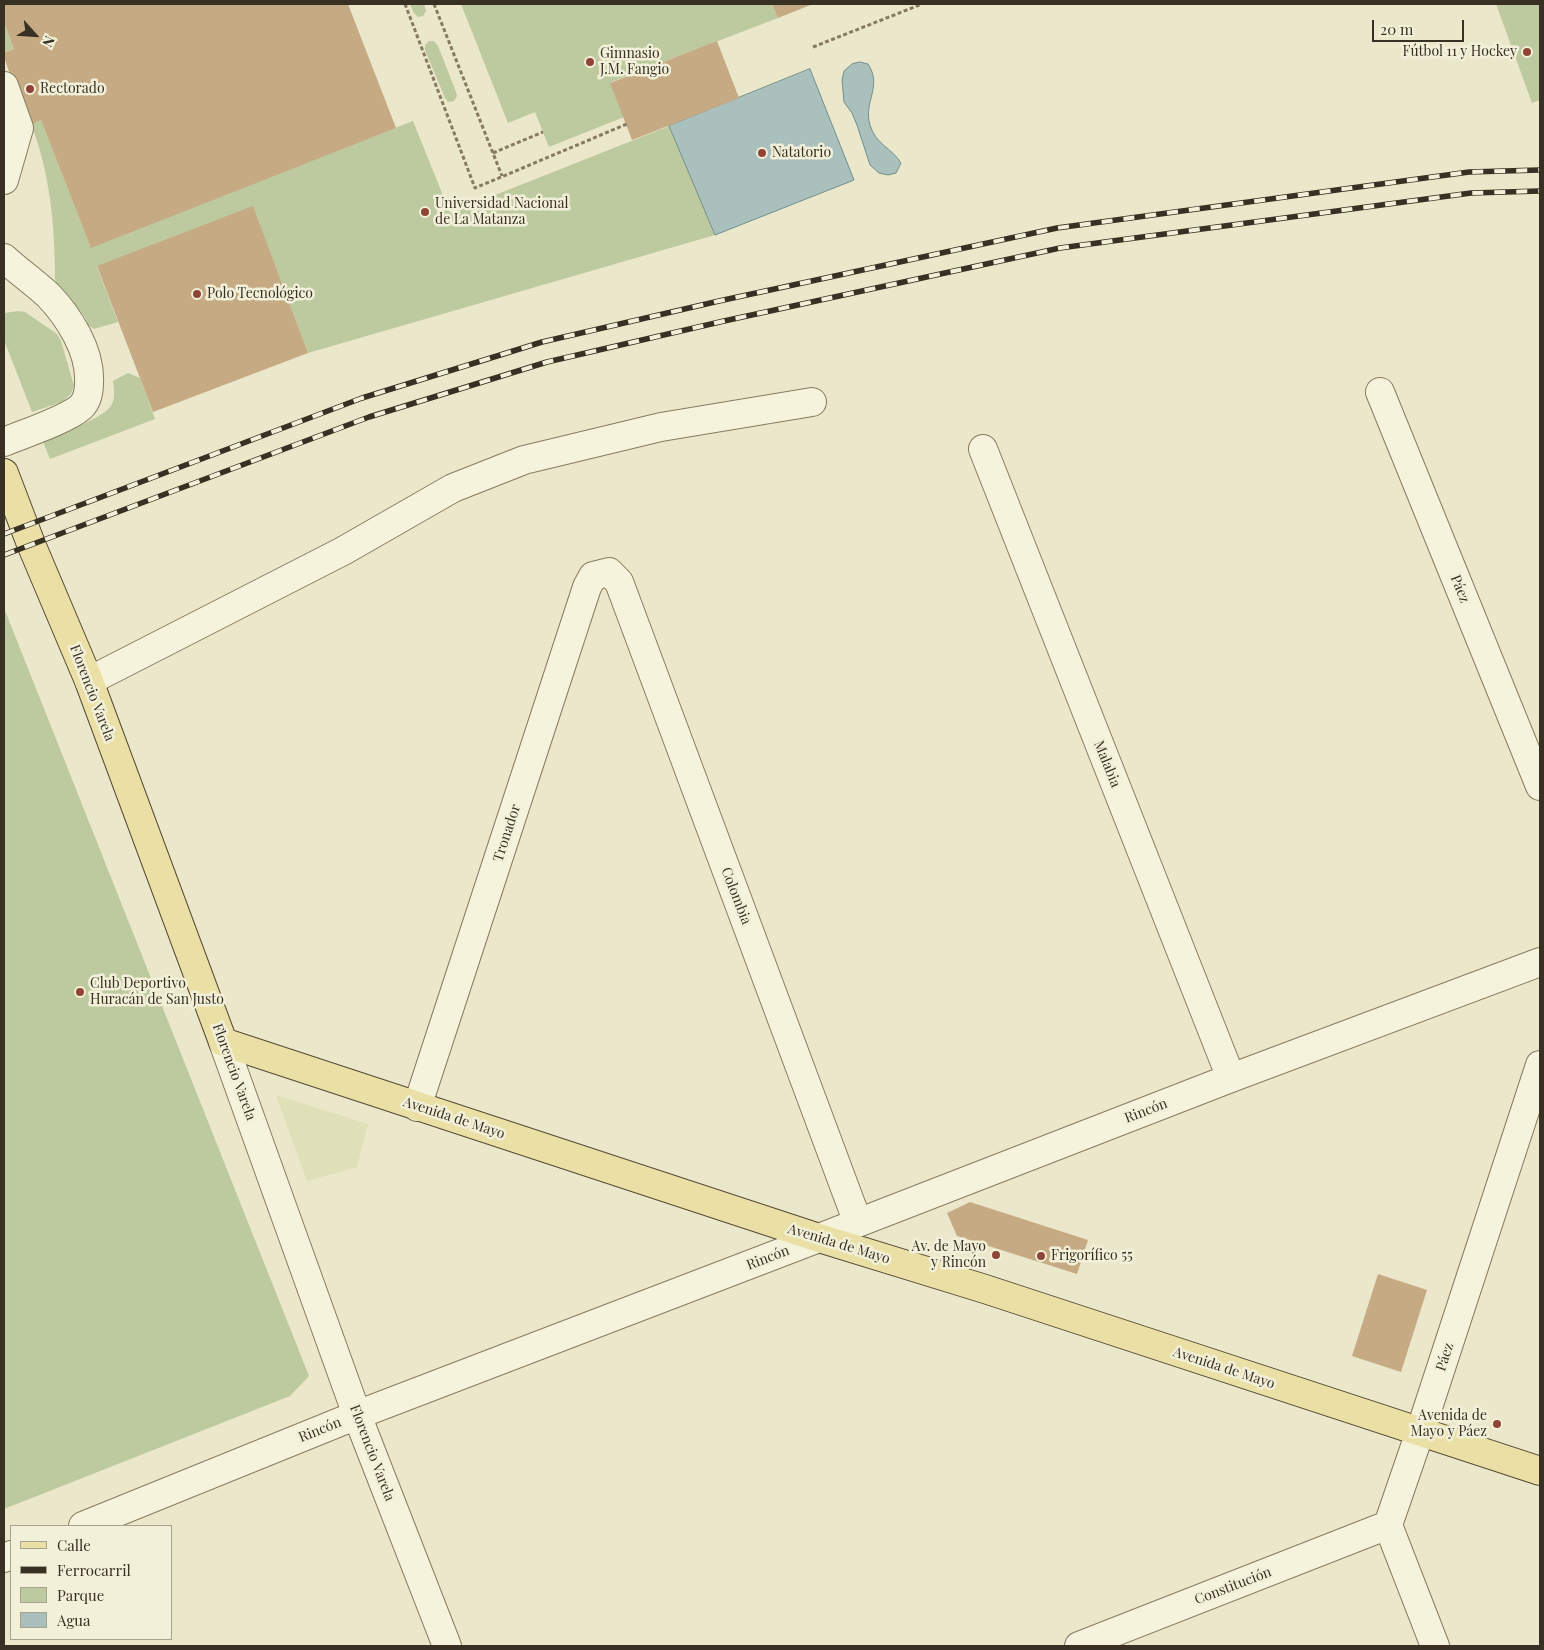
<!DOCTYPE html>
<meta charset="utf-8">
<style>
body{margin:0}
#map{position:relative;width:1544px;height:1650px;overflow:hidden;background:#ebe7ca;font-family:"Playfair Display",serif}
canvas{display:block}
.frame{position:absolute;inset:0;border:5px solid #383022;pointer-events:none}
.legend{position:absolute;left:10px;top:1525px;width:162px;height:115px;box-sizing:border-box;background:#f3f0d9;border:1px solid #a8a390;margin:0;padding:6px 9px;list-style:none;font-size:15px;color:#383022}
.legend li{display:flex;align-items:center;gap:10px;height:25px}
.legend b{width:25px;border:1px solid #a8a390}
.north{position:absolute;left:10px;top:10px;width:50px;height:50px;-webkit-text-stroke:4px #f3f0d9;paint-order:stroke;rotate:116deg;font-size:14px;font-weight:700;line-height:20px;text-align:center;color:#383022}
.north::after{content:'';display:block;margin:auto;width:18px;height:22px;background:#383022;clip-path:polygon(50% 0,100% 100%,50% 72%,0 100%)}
.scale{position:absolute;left:1372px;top:20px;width:92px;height:22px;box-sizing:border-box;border:2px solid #383022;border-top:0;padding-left:6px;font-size:15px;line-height:18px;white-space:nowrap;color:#383022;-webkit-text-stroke:4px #f3f0d9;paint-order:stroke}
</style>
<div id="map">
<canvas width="1544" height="1650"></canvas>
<div class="frame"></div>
<ul class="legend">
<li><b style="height:6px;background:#eae0a6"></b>Calle</li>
<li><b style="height:6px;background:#383022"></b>Ferrocarril</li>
<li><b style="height:14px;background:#bdc99f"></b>Parque</li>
<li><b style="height:14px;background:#aac0bd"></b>Agua</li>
</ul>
<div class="north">N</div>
<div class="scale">20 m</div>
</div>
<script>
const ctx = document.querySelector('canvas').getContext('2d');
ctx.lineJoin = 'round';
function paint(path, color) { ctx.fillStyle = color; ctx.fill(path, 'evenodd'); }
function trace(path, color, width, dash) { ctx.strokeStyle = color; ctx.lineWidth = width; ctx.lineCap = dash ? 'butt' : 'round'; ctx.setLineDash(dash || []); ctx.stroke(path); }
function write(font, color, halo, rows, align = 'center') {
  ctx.font = font + ' "Playfair Display",serif'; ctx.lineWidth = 5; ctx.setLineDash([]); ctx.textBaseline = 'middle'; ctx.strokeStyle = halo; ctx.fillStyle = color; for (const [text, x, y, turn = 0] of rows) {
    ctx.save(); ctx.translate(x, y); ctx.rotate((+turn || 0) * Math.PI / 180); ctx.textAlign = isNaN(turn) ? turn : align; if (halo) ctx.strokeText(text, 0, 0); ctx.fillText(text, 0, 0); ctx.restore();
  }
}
paint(new Path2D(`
 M 276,1095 L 368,1124 L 357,1167 L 307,1181 Z`), '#e0e0b8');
paint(new Path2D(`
 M 410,4 L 424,4 L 426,11 L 423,16 L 418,17 L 414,13 Z
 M 461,4 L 772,4 L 778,18 L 611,82 L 624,117 L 549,147 L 535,112 L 508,123 Z
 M 1496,4 L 1540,4 L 1540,100 L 1532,103 Z
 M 4,22 L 14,49 L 4,53 Z
 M 429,41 L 434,41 L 438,46 L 456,92 L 457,96 L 454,101 L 448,102 L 445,98 L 425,50 L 425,45 Z
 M 41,120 L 91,247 L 413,121 L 450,213 L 669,126 L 715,235 L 308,353 L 253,207 L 97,267 L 118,322 L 94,329 L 88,325 L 85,317 L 75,305 L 57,286 L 55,279 C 55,226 50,173 31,124 Z
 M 18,311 L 25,312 L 57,334 L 61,341 L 74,386 L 71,394 L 62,402 L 32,412 L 4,340 L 4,313 Z
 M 128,373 L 140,378 L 155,419 L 50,459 L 42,439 C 58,434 100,420 110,407 C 116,400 114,389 113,381 Z
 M 4,608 L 309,1376 L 290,1396 L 4,1509 Z`), '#bdc99f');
const water = new Path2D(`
 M 860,62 L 868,64 C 883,87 863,101 870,125 C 876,145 891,147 901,163 L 896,173 L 888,175 L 879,173 L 870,165 L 857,125 L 852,113 L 844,102 L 842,80 L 844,71 L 852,64 Z
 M 810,69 L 854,180 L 715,235 L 669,126 Z`);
paint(water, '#aac0bd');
trace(water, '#718e8c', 1);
paint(new Path2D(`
 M 4,4 L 348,4 L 396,128 L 91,248 L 41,120 L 28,126 L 25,118 L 4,57 L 4,53 L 14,49 L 4,22 Z
 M 772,4 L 813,4 L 778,18 Z
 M 717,41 L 739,98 L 632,140 L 610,83 Z
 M 253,206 L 308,353 L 153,412 L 97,266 Z
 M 970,1202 L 1088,1240 L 1077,1274 L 957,1236 L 947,1213 Z
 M 1378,1274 L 1427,1290 L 1401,1372 L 1352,1356 Z`), '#c6aa83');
const minor = new Path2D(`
 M 4,86 L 19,128 L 4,180
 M 4,258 C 18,271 34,282 48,295 C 69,317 91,351 89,383 C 89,391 87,401 81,407 C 66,420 23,434 4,442
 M 1380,392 L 1540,786
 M 983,449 L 1231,1078
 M 89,681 L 343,551 L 453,488 L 524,460 L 661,427 L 812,402
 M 223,1042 L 357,1415 L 447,1646
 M 417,1107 L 587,587 L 593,576 L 609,572 L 619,582 L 858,1223
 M 83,1526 L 357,1415 L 819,1238 L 1231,1078 L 1540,962
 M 4,1558 L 11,1555
 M 1079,1646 L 1388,1525
 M 1435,1646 L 1388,1525 L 1420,1432 L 1540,1065`);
const major = new Path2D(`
 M 4,473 L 31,544 L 89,681 L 223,1042 L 819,1238 L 985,1289 L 1540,1471`);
trace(minor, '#867b60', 30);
trace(major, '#554933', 30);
trace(new Path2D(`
 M 405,4 L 475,188 L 627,124
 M 434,4 L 502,176
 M 813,47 L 922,4
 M 493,153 L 543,132`), '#867b60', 3, [4, 2.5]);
trace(minor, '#f6f3dd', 28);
trace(major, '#eae0a6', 28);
const rail = new Path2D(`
 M 4,534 L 362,398 L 542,342 L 719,301 L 1057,228 L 1469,172 L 1540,170
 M 4,555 L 369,417 L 547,362 L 724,321 L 1060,248 L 1471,193 L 1540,191`);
trace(rail, '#383022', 5.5);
trace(rail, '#f3f0d9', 4, [11]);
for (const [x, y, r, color] of [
 [1527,52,5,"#904435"],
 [590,62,5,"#904435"],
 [30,89,5,"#904435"],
 [762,153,5,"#904435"],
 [425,212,5,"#904435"],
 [197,294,5,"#904435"],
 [80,992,5,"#904435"],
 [996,1255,5,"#904435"],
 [1041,1256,5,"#904435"],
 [1497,1424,5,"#904435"]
]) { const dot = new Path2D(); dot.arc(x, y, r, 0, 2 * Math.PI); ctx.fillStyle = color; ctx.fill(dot); trace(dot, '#f3f0d9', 2); }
write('14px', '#383022', '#f3f0d9', [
 ["Fútbol 11 y Hockey",1517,52,"right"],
 ["Gimnasio",600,54],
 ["J.M. Fangio",600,70],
 ["Rectorado",40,89],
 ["Natatorio",772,153],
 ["Universidad Nacional",435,204],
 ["de La Matanza",435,220],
 ["Polo Tecnológico",207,294],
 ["Club Deportivo",90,984],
 ["Huracán de San Justo",90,1000],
 ["Av. de Mayo",986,1247,"right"],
 ["y Rincón",986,1263,"right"],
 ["Frigorífico 55",1051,1256],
 ["Avenida de",1487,1416,"right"],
 ["Mayo y Páez",1487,1432,"right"]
], 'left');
write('14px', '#383022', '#f3f0d9', [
 ["Páez",1460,589,68],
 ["Florencio Varela",92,693,69],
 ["Malabia",1107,764,68],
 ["Tronador",507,833,-72],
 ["Colombia",736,896,69],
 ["Florencio Varela",234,1072,70],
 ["Rincón",1146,1111,-21],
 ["Avenida de Mayo",454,1118,18],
 ["Avenida de Mayo",839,1244,17],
 ["Rincón",768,1258,-21],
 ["Páez",1445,1357,-72],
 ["Avenida de Mayo",1224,1368,18],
 ["Rincón",320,1430,-22],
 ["Florencio Varela",372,1453,69],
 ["Constitución",1233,1586,-21]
]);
</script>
